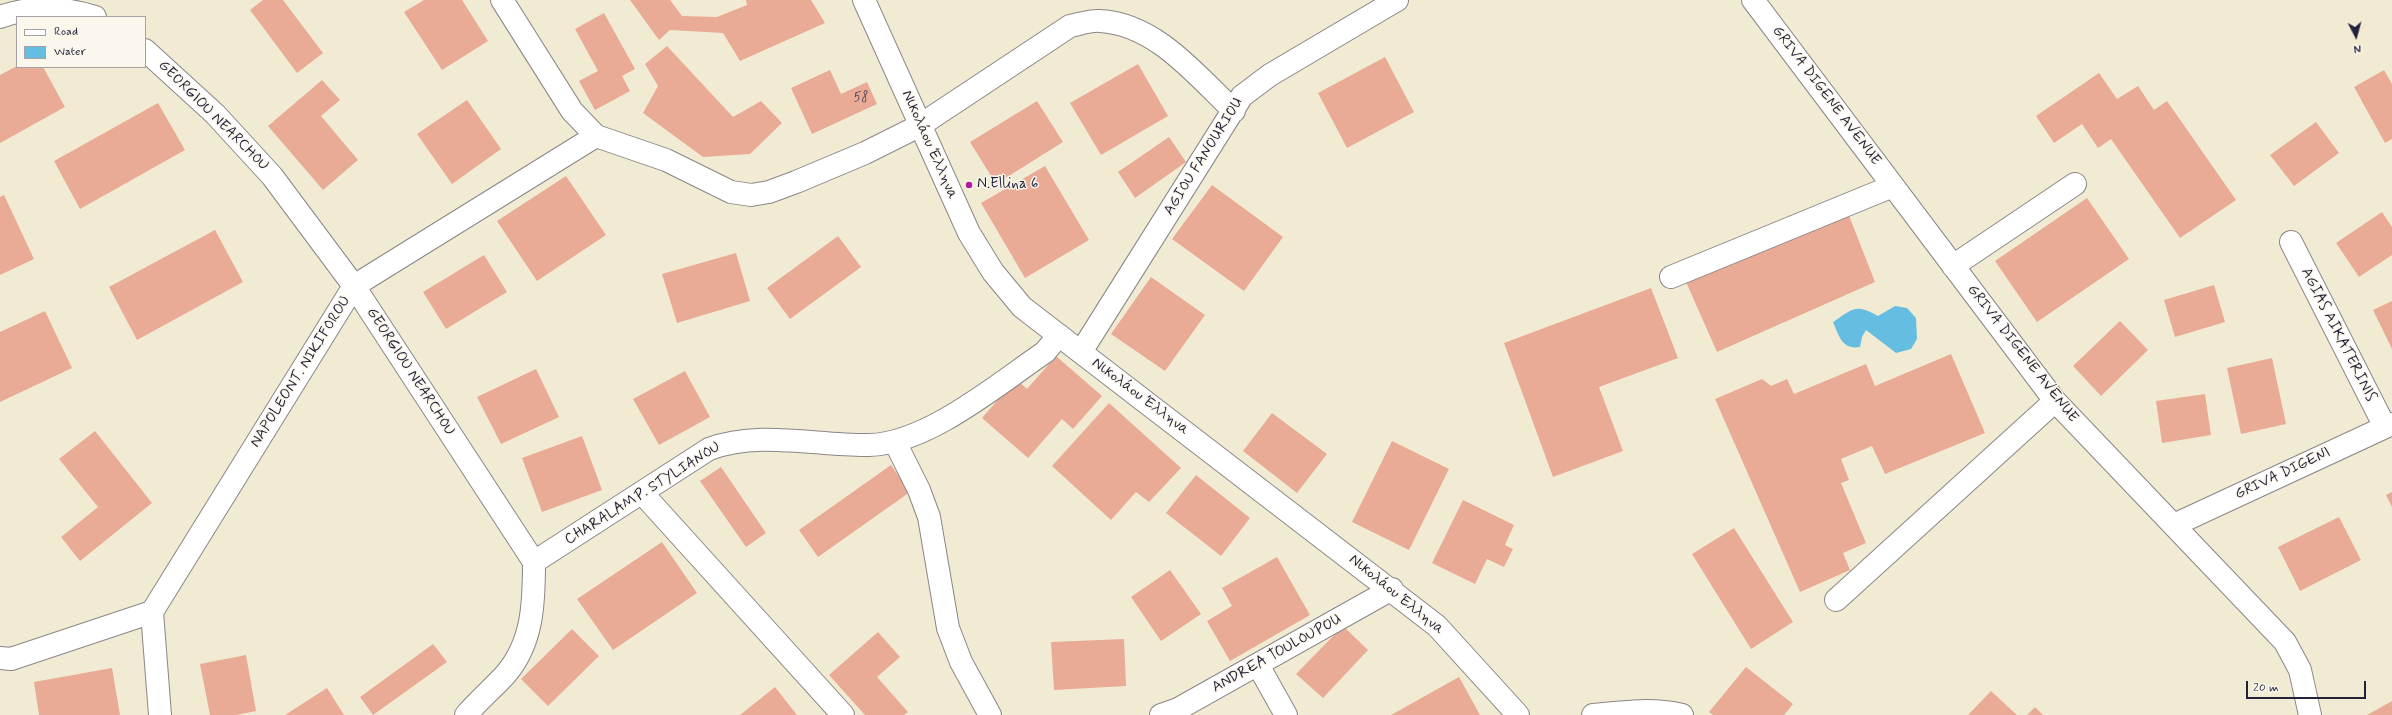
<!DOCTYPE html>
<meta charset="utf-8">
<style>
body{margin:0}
#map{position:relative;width:2392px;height:715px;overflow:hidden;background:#f2ebd3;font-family:Mynerve,sans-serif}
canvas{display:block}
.legend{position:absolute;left:16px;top:16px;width:130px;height:52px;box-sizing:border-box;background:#fbf7ec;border:1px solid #a4a2a5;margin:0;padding:5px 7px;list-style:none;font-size:12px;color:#22223b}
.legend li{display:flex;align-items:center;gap:8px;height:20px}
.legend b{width:20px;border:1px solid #a4a2a5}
.north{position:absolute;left:2336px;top:16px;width:40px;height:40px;-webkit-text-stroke:3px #fbf7ec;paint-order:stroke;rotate:174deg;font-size:11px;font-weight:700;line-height:16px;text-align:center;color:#22223b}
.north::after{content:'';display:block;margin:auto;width:14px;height:18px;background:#22223b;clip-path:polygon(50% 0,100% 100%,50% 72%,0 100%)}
.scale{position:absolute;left:2246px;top:681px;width:120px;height:18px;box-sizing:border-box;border:2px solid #22223b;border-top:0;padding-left:5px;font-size:12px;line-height:14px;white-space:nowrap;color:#22223b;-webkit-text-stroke:3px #fbf7ec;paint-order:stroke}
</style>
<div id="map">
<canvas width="2392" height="715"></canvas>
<ul class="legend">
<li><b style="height:5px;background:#fff"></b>Road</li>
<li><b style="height:11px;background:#65bde2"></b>Water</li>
</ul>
<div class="north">N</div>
<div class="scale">20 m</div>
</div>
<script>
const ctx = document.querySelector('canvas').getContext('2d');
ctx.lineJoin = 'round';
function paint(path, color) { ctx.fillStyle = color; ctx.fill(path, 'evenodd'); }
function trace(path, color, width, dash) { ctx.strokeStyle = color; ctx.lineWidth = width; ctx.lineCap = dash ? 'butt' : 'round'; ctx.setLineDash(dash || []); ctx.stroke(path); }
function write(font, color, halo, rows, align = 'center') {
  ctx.font = font + ' Mynerve,sans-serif'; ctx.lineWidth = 3; ctx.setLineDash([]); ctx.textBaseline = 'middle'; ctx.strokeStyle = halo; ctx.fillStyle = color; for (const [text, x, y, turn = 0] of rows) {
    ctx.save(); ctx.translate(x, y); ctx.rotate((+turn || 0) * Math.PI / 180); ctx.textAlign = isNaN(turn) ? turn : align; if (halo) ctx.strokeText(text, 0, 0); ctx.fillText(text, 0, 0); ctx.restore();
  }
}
paint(new Path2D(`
 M 1895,306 L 1907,308 L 1916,318 L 1917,339 L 1911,349 L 1896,353 L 1866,330 L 1862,337 L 1860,347 C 1842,350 1839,336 1833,322 C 1853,309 1855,303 1878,316 Z`), '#65bde2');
paint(new Path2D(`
 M 263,0 L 283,0 L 323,53 L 297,73 L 250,10 Z
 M 424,0 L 462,0 L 488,41 L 442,70 L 404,12 Z
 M 630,0 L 670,0 L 682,16 L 717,17 L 747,5 L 746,0 L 811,0 L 825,23 L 740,61 L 723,33 L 670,30 L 659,40 Z
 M 604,13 L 635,69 L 622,76 L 630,91 L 595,110 L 579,81 L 598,71 L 575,29 Z
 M 667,46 L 733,117 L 761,101 L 782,123 L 750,154 L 703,157 L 643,113 L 658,86 L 645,64 Z
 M 1385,57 L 1414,112 L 1347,148 L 1318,93 Z
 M 1138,64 L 1168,116 L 1101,155 L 1070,103 Z
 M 17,66 L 43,67 L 65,107 L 0,143 L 0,75 Z
 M 830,70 L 841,94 L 867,82 L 877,104 L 812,134 L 791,88 Z
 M 2384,70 L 2392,84 L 2392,139 L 2385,143 L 2354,87 Z
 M 2099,73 L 2117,99 L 2138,86 L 2154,110 L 2167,101 L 2236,200 L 2180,238 L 2111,139 L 2098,148 L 2082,124 L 2054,143 L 2036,116 Z
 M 322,80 L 340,100 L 321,116 L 358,160 L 323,190 L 268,126 Z
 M 467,100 L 501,149 L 452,184 L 417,134 Z
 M 1037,101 L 1063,142 L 996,184 L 970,142 Z
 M 158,103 L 185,150 L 80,209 L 54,161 Z
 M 2316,122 L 2339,153 L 2294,186 L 2270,155 Z
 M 1169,137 L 1186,162 L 1135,198 L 1118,172 Z
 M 1045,166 L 1089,240 L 1025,278 L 981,203 Z
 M 566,176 L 606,235 L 537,281 L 497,221 Z
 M 1212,185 L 1283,237 L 1244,291 L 1172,239 Z
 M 4,195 L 34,259 L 0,275 L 0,197 Z
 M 2087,198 L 2129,259 L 2037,322 L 1995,261 Z
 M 2382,212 L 2392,227 L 2392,255 L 2359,277 L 2336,243 Z
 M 1848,213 L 1875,282 L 1717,352 L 1686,282 Z
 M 215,230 L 243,282 L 137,340 L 109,287 Z
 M 838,236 L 861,267 L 790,319 L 767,288 Z
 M 736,253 L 750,301 L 677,323 L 662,274 Z
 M 484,255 L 507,292 L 446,329 L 423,292 Z
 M 1151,277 L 1205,315 L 1165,371 L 1111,334 Z
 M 2214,285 L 2225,322 L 2175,337 L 2164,300 Z
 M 1651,288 L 1678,358 L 1599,387 L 1623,451 L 1553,477 L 1504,343 Z
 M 2392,301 L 2392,349 L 2373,310 Z
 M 45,311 L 72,368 L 0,402 L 0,332 Z
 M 2120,321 L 2148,350 L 2101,396 L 2073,366 Z
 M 1951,354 L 1985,433 L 1885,474 L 1872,446 L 1841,459 L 1849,480 L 1841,483 L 1866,543 L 1843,553 L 1850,570 L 1800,592 L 1715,399 L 1762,379 L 1771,386 L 1787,379 L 1794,394 L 1866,364 L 1875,386 Z
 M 1056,356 L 1102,396 L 1073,429 L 1062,419 L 1028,458 L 982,418 L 1016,379 L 1027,389 Z
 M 2272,358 L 2286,424 L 2241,434 L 2227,368 Z
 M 536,369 L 559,417 L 501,444 L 477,397 Z
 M 685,371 L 710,417 L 659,445 L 633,399 Z
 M 2205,394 L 2211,435 L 2162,443 L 2156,401 Z
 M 1109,403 L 1181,468 L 1149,502 L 1136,492 L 1111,520 L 1052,466 Z
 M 1272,413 L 1327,454 L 1297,493 L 1243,451 Z
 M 95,431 L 152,503 L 80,561 L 61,537 L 98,507 L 59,459 Z
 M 582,436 L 602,490 L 542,512 L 522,458 Z
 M 1392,441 L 1449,469 L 1409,550 L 1352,522 Z
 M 891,465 L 910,492 L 818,557 L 799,530 Z
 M 721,467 L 766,533 L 746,547 L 700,481 Z
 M 1196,475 L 1250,518 L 1221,556 L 1166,513 Z
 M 2392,492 L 2392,507 L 2386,495 Z
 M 1463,500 L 1514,525 L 1505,545 L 1513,549 L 1504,567 L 1487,559 L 1475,584 L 1432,563 Z
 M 2339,517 L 2361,560 L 2300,591 L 2278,547 Z
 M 1734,528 L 1793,622 L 1751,649 L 1692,554 Z
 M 662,542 L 697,593 L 613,650 L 577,599 Z
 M 1277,557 L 1310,615 L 1230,661 L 1207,621 L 1232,606 L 1222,588 Z
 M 1170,570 L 1201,614 L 1161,641 L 1131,597 Z
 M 1343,626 L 1368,650 L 1323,698 L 1296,674 Z
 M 572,629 L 599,656 L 548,706 L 521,679 Z
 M 878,632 L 900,657 L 877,677 L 908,712 L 904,715 L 865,715 L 829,675 Z
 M 1124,639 L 1126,686 L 1054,690 L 1051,642 Z
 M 433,644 L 447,662 L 373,715 L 360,697 Z
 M 246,655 L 256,711 L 236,715 L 210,715 L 200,664 Z
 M 1746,667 L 1793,704 L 1784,715 L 1713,715 L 1709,712 Z
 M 112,668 L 120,715 L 39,715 L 34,682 Z
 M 1459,677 L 1480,715 L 1391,715 Z
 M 775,687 L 797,715 L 740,715 Z
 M 327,688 L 344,715 L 285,715 Z
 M 1991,691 L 2017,715 L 1968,715 Z
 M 2392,701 L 2392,715 L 2367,715 Z
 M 2035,707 L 2043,715 L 2027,715 Z`), '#e9ab96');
const minor = new Path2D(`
 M 502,0 L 572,111 L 596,136 L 666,160 L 731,192 L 751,195 L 769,192 L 796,182 L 865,153 L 919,126 L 1070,26 C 1080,24 1091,20 1100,21 C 1156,24 1196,75 1234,111
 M 864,0 L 969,233 L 993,272 L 1022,307 L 1437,626 L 1518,715
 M 1753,0 L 2055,401 L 2285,642 L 2300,670 L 2310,715
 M 0,17 C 30,6 64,7 95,17
 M 145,50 L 215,114 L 272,176 L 354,286 L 534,562
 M 2291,242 L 2385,427
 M 1953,266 L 2075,184
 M 1671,277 L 1893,186
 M 1081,352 L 1242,96 L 1270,75 L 1397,0
 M 895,442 L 919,490 L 929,517 L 948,628 L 961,662 L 990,715
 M 642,493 L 843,715
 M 2174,525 L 2392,424
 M 534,562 L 709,449 C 759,430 817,446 869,445 C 927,444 998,384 1045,352 L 1059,335
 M 1836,600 L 2055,401
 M 0,658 L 11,659 L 152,612
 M 1258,665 L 1286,715
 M 160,715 L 152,612 L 354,286 L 596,136
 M 466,715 C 478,701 492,689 505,675 C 533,643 534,603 534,562
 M 1161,715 L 1178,709 L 1392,589
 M 1593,715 C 1623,712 1652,708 1682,715`);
trace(minor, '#8a8687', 24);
trace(minor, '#fff', 22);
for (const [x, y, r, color] of [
 [969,185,4,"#b5179e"]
]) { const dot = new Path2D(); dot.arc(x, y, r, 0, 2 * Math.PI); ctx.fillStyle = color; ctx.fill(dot); trace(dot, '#fbf7ec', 1.5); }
write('13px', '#544452', null, [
 ["58",861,98]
]);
write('15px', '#22223b', '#fbf7ec', [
 ["GRIVA DIGENE AVENUE",1826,96,53],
 ["GEORGIOU NEARCHOU",213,116,45],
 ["Νικολάου Έλληνα",929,145,66],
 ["AGIOU FANOURIOU",1204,157,-58],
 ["AGIAS AIKATERINIS",2338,335,63],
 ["GRIVA DIGENE AVENUE",2022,354,52],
 ["NAPOLEONT. NIKIFOROU",301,372,-58],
 ["GEORGIOU NEARCHOU",410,372,57],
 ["Νικολάου Έλληνα",1140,397,37],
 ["GRIVA DIGENI",2283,474,-25],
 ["CHARALAMP. STYLIANOU",643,494,-32],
 ["Νικολάου Έλληνα",1396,595,39],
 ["ANDREA TOULOUPOU",1277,654,-29]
]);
write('15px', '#22223b', '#fbf7ec', [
 ["N.Ellina 6",977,185]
], 'left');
</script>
